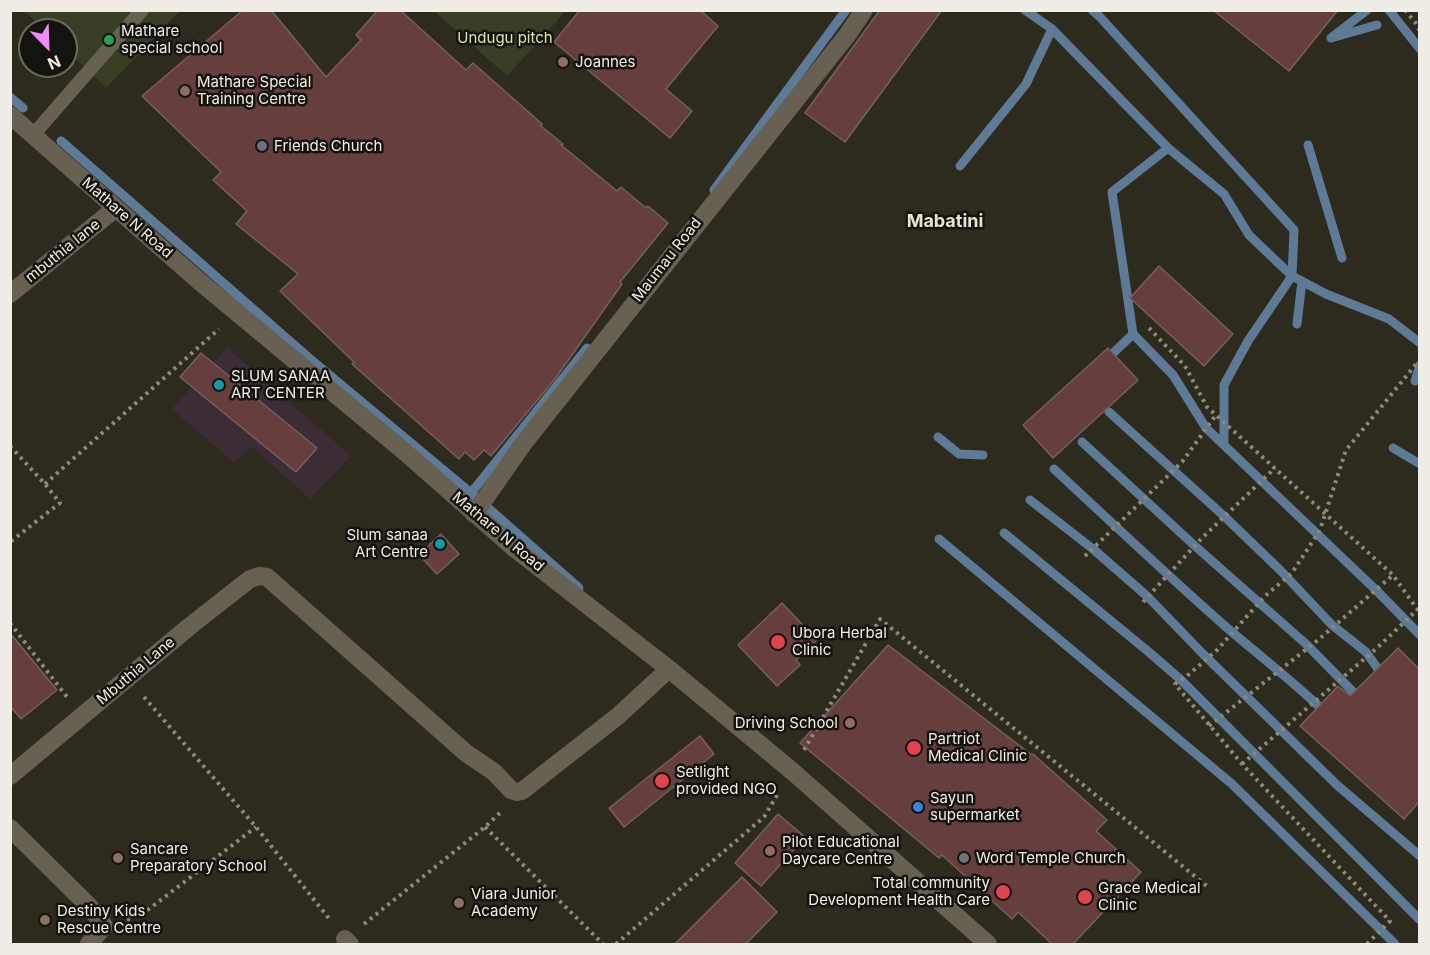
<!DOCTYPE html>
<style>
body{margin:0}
#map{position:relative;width:1430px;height:955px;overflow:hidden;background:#2e2a1e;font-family:Inter,sans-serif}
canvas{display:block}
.frame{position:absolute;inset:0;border:12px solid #f0ede5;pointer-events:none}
.north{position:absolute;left:18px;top:18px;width:60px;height:60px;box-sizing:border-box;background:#15130d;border:2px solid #6d6a63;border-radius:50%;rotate:157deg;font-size:16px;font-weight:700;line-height:24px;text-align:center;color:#f0ede5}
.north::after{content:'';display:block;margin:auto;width:21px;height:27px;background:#f18af4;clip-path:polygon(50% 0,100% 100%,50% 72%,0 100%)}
</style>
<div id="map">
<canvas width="1430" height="955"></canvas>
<div class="frame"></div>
<div class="north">N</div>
</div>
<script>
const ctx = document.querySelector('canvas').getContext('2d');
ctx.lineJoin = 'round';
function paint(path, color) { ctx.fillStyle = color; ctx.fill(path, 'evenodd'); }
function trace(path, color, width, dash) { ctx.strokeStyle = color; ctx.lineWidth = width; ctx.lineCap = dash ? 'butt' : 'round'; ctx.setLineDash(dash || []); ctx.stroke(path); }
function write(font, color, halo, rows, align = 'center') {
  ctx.font = font + ' Inter,sans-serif'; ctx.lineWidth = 5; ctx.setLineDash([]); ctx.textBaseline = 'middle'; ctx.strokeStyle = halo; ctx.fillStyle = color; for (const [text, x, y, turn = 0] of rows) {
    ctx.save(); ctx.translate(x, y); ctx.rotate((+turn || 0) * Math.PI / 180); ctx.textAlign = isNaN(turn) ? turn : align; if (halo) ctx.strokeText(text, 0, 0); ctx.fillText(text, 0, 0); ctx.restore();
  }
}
paint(new Path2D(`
 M 227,347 L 351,456 L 310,499 L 251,446 L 234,463 L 172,409 Z`), '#3c2c37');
paint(new Path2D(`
 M 24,11 L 180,11 L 106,88 L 66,50 L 66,30 L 45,30 Z
 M 434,11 L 566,11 L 507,76 Z`), '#383e24');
trace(new Path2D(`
 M 1025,10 L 1052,29 L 1168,148 L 1224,194 L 1249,235 L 1292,276 L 1326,294 L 1389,319 L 1420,343
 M 1092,10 L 1099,16 L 1294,230 L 1292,276 L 1248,341 L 1224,385 L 1224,445
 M 1367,10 L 1331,38 L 1377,25
 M 1389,10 L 1420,49
 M 10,97 L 23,108
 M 61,141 L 309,358 L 471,493 L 579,588
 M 1308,145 L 1342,258
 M 1168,148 L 1112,192 L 1133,334 L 1173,375 L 1206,428 L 1377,591 L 1420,635
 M 960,166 L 1026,84 L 1052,29
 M 714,190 L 846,10
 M 1297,324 L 1302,281
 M 1104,362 L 1133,334
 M 1415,381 L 1420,365
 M 1109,412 L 1225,517 L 1281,571 L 1332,625 L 1366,652 L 1383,676
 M 938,437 L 959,454 L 983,455
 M 1082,442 L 1195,546 L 1306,644 L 1362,701
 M 1393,448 L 1420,464
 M 1054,469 C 1111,522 1168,576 1226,627 C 1260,656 1295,683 1327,714
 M 471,493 L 587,348
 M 1030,500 L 1093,549 L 1148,597 L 1203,654 L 1337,785 L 1420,856
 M 1004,533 L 1150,653 L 1180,679 L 1420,920
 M 939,539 L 1232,784 L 1395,944`), '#5d7a97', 9);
const building = new Path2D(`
 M 243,10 L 271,10 L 326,77 L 361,40 L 356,35 L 378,10 L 400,10 L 466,70 L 473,63 L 542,124 L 541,126 L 563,144 L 561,145 L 617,191 L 621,187 L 646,208 L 648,206 L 668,223 L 620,282 L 622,284 L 555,379 L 491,456 L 484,450 L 474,460 L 465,452 L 459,459 L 352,364 L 354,362 L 280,291 L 298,274 L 236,224 L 247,211 L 213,180 L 221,172 L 142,96 Z
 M 580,10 L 700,10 L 718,26 L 666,89 L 692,111 L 670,138 L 554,42 Z
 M 880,10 L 942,10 L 845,142 L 805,113 Z
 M 1213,10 L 1338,10 L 1289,71 Z
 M 1159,266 L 1233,334 L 1204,366 L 1130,298 Z
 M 1108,348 L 1138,380 L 1053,458 L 1023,425 Z
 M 201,353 L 317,448 L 296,472 L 180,377 Z
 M 441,534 L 459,554 L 437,574 L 419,555 Z
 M 782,603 L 817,640 L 796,660 L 800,665 L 777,686 L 738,645 Z
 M 10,633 L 57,690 L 21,719 L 10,706 Z
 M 888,645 L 1032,755 L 1033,754 L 1107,820 L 1096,831 L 1141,872 L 1072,945 L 1053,945 L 1018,912 L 1012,919 L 942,855 L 939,858 L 800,743 Z
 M 1398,648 L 1419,669 L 1419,802 L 1404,819 L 1300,726 L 1338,686 L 1350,696 Z
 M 700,736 L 714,754 L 624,827 L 609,808 Z
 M 778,814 L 805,837 L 761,886 L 735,863 Z
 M 742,877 L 777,912 L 745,945 L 674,945 Z`);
paint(building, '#663e3d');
trace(building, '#736160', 1.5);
trace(new Path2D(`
 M 1405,10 L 1415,22 L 1420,31
 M 1149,328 L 1185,366 L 1207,407 L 1393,575 L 1420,613
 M 10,446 L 45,484 L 60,503 L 10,542
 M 45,484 L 219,329
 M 1085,556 L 1182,462 L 1216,415
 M 1143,602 L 1200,540 L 1275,468
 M 10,623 L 67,697
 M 144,697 L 256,827 L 331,921
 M 1209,726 L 1318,640 L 1393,575
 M 804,750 L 880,619 L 1208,887
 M 1242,764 L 1377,648 L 1417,610
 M 485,827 L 603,944
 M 127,920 L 149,909 L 256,827
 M 364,924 L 485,827 L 502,811
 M 616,944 L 764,817 L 779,792
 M 1367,944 L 1390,921 L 1242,764 L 1175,684 L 1187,676 L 1217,650 L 1265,596 L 1292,573 L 1320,530 L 1346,450 L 1417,363 L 1420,364`), '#8c897f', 4, [3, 4.5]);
trace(new Path2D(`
 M 33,135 L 142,10`), '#676154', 14);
trace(new Path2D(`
 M 10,115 L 199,281 L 405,452 L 514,548 L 669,669 L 792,771 L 988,944
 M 10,294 L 116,208
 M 474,514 L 523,444 L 848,34 L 864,10
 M 10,776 L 190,626 L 250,579 L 259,576 L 267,577 L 466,753 L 494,772 L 511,790 L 517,792 L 522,791 L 618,716 L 669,669
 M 10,828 L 90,907 L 104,926 L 89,944
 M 345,939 L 350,944`), '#676154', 18);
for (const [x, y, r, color] of [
 [109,40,6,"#2e9e5b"],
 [563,62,6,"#8d6e63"],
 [185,91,6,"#8d6e63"],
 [262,146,6,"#6b7280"],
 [219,385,6,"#0f9aa8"],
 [440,544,6,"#0f9aa8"],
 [778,642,8,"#e0444e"],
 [850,723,6,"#8d6e63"],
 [914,748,8,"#e0444e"],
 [662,781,8,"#e0444e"],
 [918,807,6,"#3f7fe0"],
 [770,851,6,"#8d6e63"],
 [118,858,6,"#8d6e63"],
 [964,858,6,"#6b7280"],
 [1003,892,8,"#e0444e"],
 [1085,897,8,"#e0444e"],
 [459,903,6,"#8d6e63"],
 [45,920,6,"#8d6e63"]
]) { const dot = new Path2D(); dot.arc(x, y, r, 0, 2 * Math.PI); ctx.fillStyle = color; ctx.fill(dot); trace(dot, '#15130d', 2); }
write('15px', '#f0ede5', '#15130d', [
 ["Mathare",121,31],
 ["special school",121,48],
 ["Joannes",575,62],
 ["Mathare Special",197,82],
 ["Training Centre",197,99],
 ["Friends Church",274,146],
 ["SLUM SANAA",231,376],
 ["ART CENTER",231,393],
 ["Slum sanaa",428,535,"right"],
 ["Art Centre",428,552,"right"],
 ["Ubora Herbal",792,633],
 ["Clinic",792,650],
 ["Driving School",838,723,"right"],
 ["Partriot",928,739],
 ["Medical Clinic",928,756],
 ["Setlight",676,772],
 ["provided NGO",676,789],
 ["Sayun",930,798],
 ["supermarket",930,815],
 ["Pilot Educational",782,842],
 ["Daycare Centre",782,859],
 ["Sancare",130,849],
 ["Preparatory School",130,866],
 ["Word Temple Church",976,858],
 ["Total community",990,883,"right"],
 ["Development Health Care",990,900,"right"],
 ["Grace Medical",1098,888],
 ["Clinic",1098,905],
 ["Viara Junior",471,894],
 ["Academy",471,911],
 ["Destiny Kids",57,911],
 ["Rescue Centre",57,928]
], 'left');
write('15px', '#d6e6a5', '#15130d', [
 ["Undugu pitch",505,38]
]);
write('15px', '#f0ede5', '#15130d', [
 ["Mathare N Road",127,218,41],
 ["mbuthia lane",63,251,-39],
 ["Maumau Road",667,260,-52],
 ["Mathare N Road",498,532,40],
 ["Mbuthia Lane",136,671,-40]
]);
write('bold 18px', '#e7e1d1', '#15130d', [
 ["Mabatini",945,222]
]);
</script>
